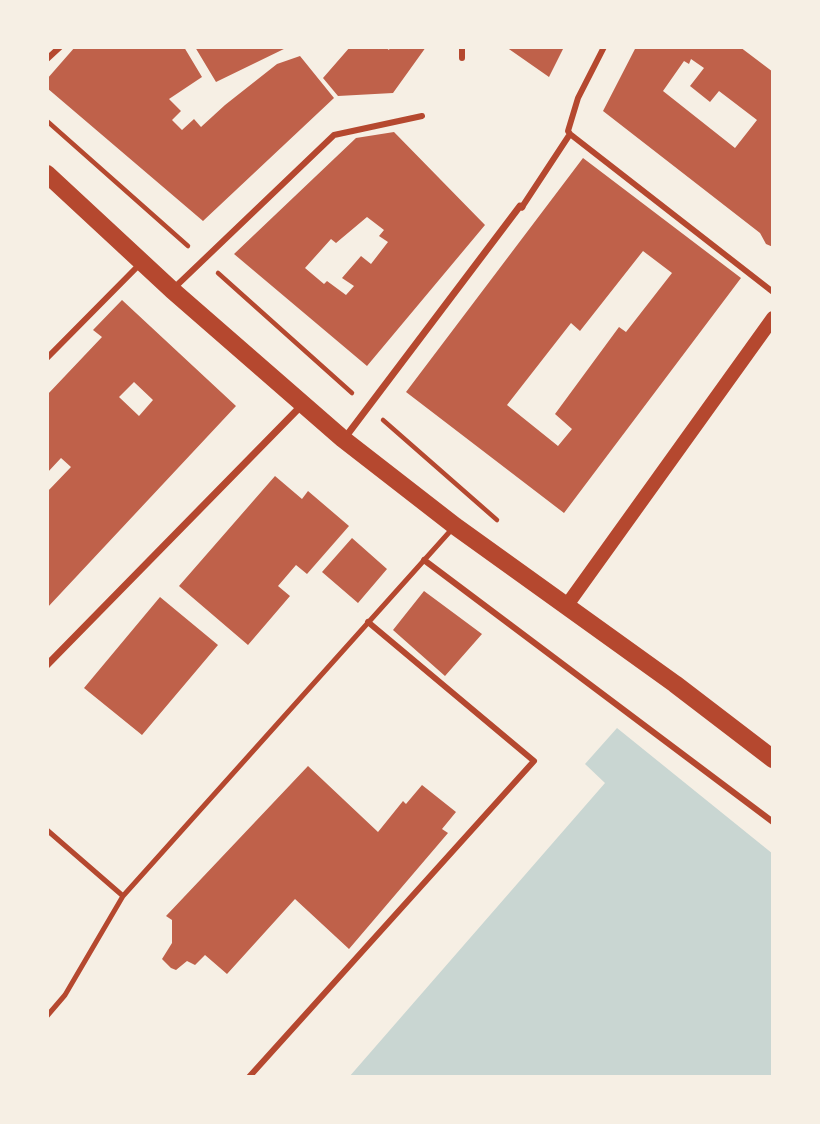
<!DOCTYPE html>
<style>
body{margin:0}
#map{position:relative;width:820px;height:1124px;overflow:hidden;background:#f6efe4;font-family:Commissioner,sans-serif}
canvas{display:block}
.frame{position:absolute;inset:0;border:49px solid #f6efe4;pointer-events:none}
</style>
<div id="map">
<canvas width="820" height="1124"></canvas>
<div class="frame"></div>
</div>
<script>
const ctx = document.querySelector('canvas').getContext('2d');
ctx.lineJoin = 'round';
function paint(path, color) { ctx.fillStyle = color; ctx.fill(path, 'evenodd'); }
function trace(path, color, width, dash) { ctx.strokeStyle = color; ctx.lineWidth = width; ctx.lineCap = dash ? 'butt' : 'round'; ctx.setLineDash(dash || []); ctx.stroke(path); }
paint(new Path2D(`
 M 617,728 L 773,854 L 773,1077 L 349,1077 L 605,783 L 585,764 Z`), '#c9d6d2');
paint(new Path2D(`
 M 75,47 L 184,47 L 202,77 L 169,99 L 181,111 L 172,120 L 182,130 L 194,119 L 201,127 L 225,105 L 277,64 L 300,56 L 334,98 L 203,221 L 47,88 L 47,79 Z
 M 195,47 L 288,47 L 216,82 Z
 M 350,47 L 385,47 L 389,50 L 390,47 L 426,47 L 393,93 L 338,96 L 323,78 Z
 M 506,47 L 564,47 L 549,77 Z
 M 636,47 L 740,47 L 773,72 L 773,247 L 766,244 L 760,233 L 603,111 ZM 691,59 L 704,68 L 690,86 L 710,102 L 719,91 L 757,120 L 735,148 L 663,91 L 684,61 L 689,64 Z
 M 394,132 L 485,225 L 367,366 L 234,254 L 356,138 ZM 367,217 L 384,230 L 379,236 L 388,242 L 371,264 L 361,256 L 342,278 L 354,286 L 346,295 L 327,281 L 324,284 L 305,268 L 331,239 L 336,243 Z
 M 583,158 L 741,278 L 564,513 L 406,392 ZM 643,251 L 672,273 L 626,332 L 619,327 L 555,414 L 572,429 L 558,446 L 507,405 L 571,323 L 580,331 Z
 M 122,300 L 236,406 L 47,608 L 47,492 L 71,467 L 61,458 L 47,473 L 47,395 L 102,337 L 93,330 ZM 134,382 L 153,400 L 139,416 L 119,397 Z
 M 275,476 L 302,499 L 308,491 L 349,526 L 307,574 L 296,565 L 278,586 L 290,596 L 248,645 L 179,586 Z
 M 352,538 L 387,569 L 358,603 L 322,572 Z
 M 424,591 L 482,634 L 445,676 L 393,630 Z
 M 160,597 L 218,645 L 142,735 L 84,688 Z
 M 308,766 L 378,832 L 403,801 L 406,804 L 422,785 L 456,812 L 442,829 L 448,833 L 349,949 L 295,899 L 227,974 L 205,955 L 195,965 L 187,961 L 176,970 L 171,968 L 162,959 L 172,943 L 172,920 L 166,916 Z`), '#bf614a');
trace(new Path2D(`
 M 47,121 L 188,246
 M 218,273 L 352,393
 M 383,420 L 497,520`), '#b5482f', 4.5);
trace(new Path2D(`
 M 47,830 L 123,896
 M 47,1016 L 65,995 L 123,896 L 453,528`), '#b5482f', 5);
trace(new Path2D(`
 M 462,58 L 462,47
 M 47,59 L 60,47
 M 570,134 L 773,292
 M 522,207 L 570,134 L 568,131 L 578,98 L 604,47
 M 173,289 L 334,135 L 422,116
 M 47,358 L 141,263
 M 424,560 L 773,822
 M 249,1077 L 534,761 L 368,622`), '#b5482f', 6);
trace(new Path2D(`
 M 344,439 L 520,206 L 522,207
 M 47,665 L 301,406`), '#b5482f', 7);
trace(new Path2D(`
 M 567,605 L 773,318`), '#b5482f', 14);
trace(new Path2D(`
 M 47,174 L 172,290 L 343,439 L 455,526 L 675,684 L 773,759`), '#b5482f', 18);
</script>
